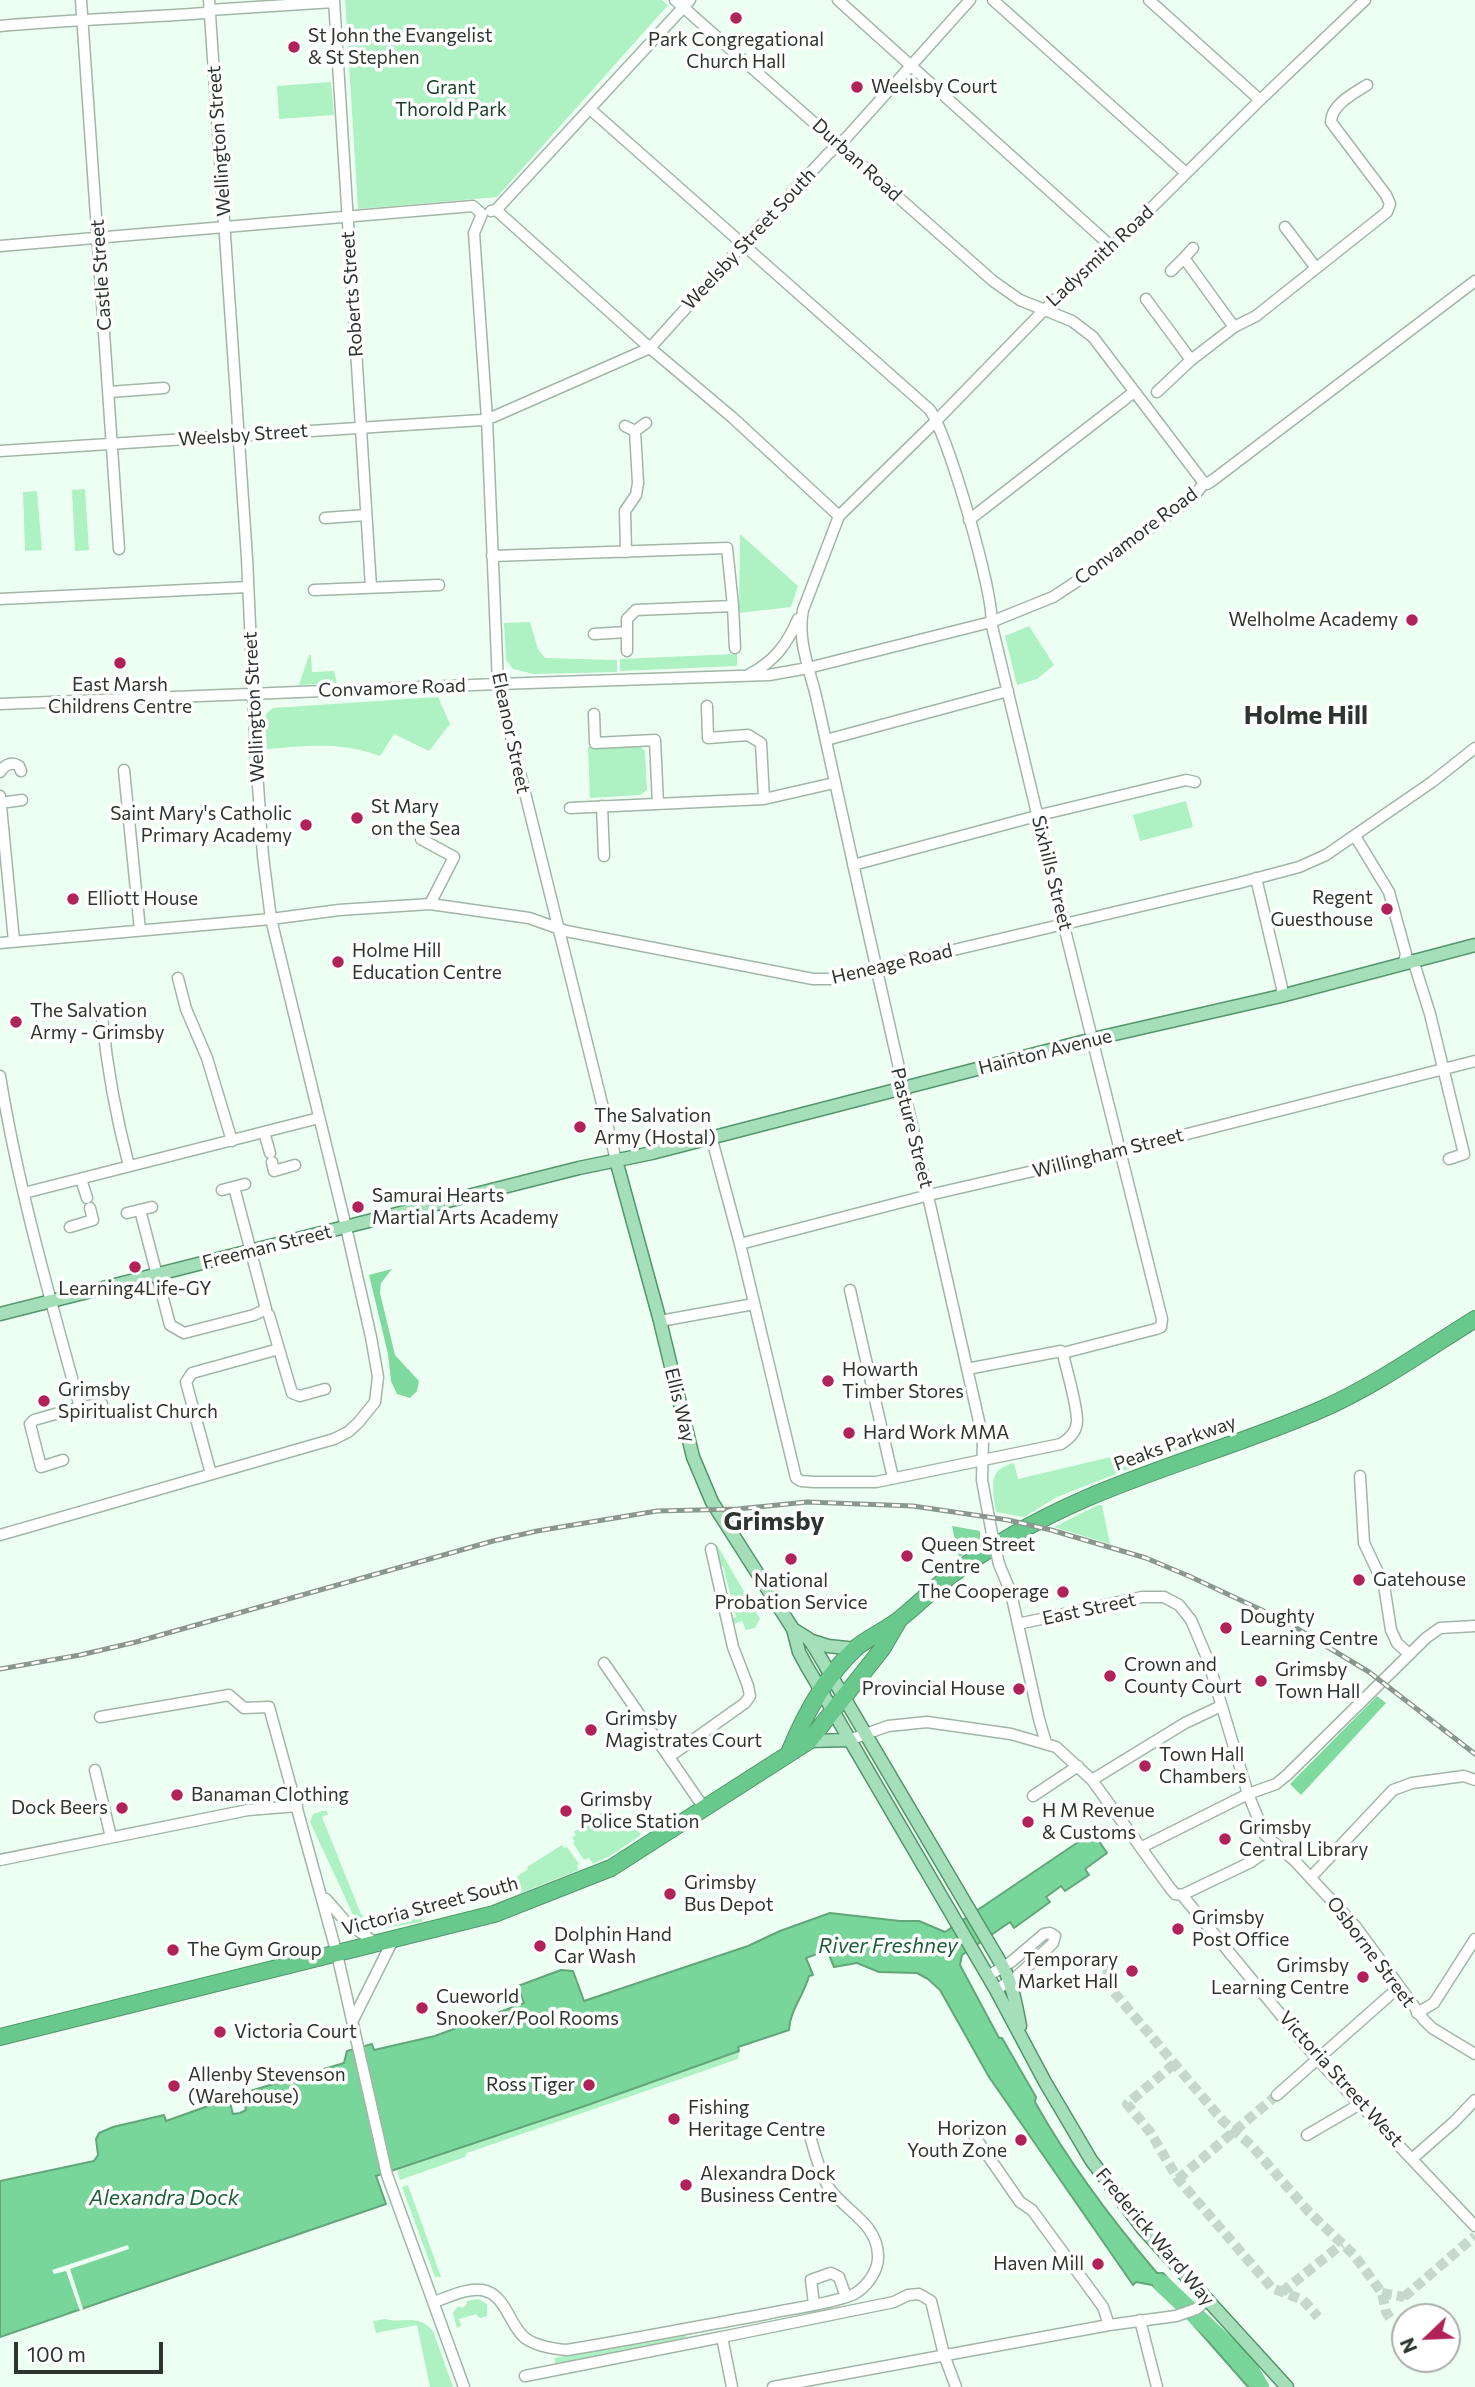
<!DOCTYPE html>
<style>
body{margin:0}
#map{position:relative;width:1475px;height:2387px;overflow:hidden;background:#edfff2;font-family:Commissioner,sans-serif}
canvas{display:block}
.north{position:absolute;left:1391px;top:2303px;width:70px;height:70px;box-sizing:border-box;background:#fff;border:2px solid #abaeab;border-radius:50%;rotate:247deg;font-size:19px;font-weight:700;line-height:28px;text-align:center;color:#2c352e}
.north::after{content:'';display:block;margin:auto;width:24px;height:32px;background:#b12258;clip-path:polygon(50% 0,100% 100%,50% 72%,0 100%)}
.scale{position:absolute;left:14px;top:2342px;width:149px;height:32px;box-sizing:border-box;border:4px solid #2c352e;border-top:0;padding-left:9px;font-size:21px;line-height:24px;white-space:nowrap;color:#2c352e;-webkit-text-stroke:5px #fff;paint-order:stroke}
</style>
<div id="map">
<canvas width="1475" height="2387"></canvas>
<div class="north">N</div>
<div class="scale">100 m</div>
</div>
<script>
const ctx = document.querySelector('canvas').getContext('2d');
ctx.lineJoin = 'round';
function paint(path, color) { ctx.fillStyle = color; ctx.fill(path, 'evenodd'); }
function trace(path, color, width, dash) { ctx.strokeStyle = color; ctx.lineWidth = width; ctx.lineCap = dash ? 'butt' : 'round'; ctx.setLineDash(dash || []); ctx.stroke(path); }
function write(font, color, halo, rows, align = 'center') {
  ctx.font = font + ' Commissioner,sans-serif'; ctx.lineWidth = 7; ctx.setLineDash([]); ctx.textBaseline = 'middle'; ctx.strokeStyle = halo; ctx.fillStyle = color; for (const [text, x, y, turn = 0] of rows) {
    ctx.save(); ctx.translate(x, y); ctx.rotate((+turn || 0) * Math.PI / 180); ctx.textAlign = isNaN(turn) ? turn : align; if (halo) ctx.strokeText(text, 0, 0); ctx.fillText(text, 0, 0); ctx.restore();
  }
}
paint(new Path2D(`
 M 345,0 L 662,0 L 668,5 L 497,197 L 358,209 Z
 M 331,82 L 334,115 L 279,119 L 277,86 Z
 M 85,489 L 89,550 L 75,551 L 72,490 Z
 M 37,491 L 42,550 L 25,551 L 23,492 Z
 M 740,534 L 798,586 L 791,607 L 739,613 Z
 M 530,622 L 538,649 L 545,658 L 617,660 L 617,672 L 534,674 L 513,669 L 506,660 L 504,623 Z
 M 1029,626 L 1054,665 L 1037,679 L 1017,685 L 1005,636 Z
 M 737,654 L 737,666 L 620,671 L 620,659 Z
 M 309,655 L 311,655 L 312,672 L 334,671 L 337,683 L 299,685 Z
 M 438,697 L 450,724 L 429,751 L 394,734 L 380,756 C 339,741 309,746 267,749 L 265,718 L 266,714 L 273,708 Z
 M 639,745 L 645,751 L 647,790 L 640,795 L 590,798 L 588,747 Z
 M 1186,801 L 1193,827 L 1140,841 L 1133,815 Z
 M 1170,1443 L 1180,1449 L 1057,1497 L 1024,1517 L 996,1512 C 993,1490 986,1469 1014,1463 L 1018,1479 Z
 M 1098,1505 L 1102,1505 L 1110,1544 L 1054,1527 Z
 M 714,1545 L 717,1545 L 760,1619 L 755,1628 L 746,1630 L 742,1621 L 734,1624 L 732,1618 L 736,1617 L 723,1566 L 720,1566 Z
 M 323,1811 L 327,1811 L 328,1814 L 322,1817 L 361,1914 C 377,1929 403,1919 423,1916 L 422,1922 L 370,1930 L 356,1921 L 310,1822 L 313,1814 Z
 M 601,1813 L 609,1826 L 626,1814 L 641,1835 L 610,1856 L 593,1864 L 589,1858 L 584,1860 L 573,1843 L 575,1841 L 572,1838 L 576,1835 L 574,1832 Z
 M 562,1845 L 564,1848 L 567,1847 L 579,1864 L 577,1866 L 579,1870 L 521,1893 L 511,1885 L 519,1875 L 528,1869 L 527,1867 Z
 M 739,2051 L 738,2059 L 467,2153 L 465,2157 L 400,2180 L 397,2170 Z
 M 408,2185 L 441,2277 L 435,2277 L 402,2187 Z
 M 478,2299 L 487,2304 L 487,2316 L 480,2318 L 476,2314 L 459,2319 L 461,2326 L 457,2328 L 453,2313 L 458,2306 L 462,2308 L 466,2305 L 467,2301 Z
 M 385,2319 C 405,2324 416,2313 433,2331 L 453,2387 L 430,2387 L 417,2325 L 376,2333 L 373,2321 Z
 M 685,2332 L 687,2341 L 556,2366 L 554,2358 Z`), '#aef1c3');
paint(new Path2D(`
 M 392,1269 L 381,1283 L 380,1293 L 395,1355 L 419,1381 L 417,1391 L 410,1398 L 397,1394 L 391,1381 L 388,1354 L 369,1275 Z
 M 952,1526 L 980,1531 L 980,1543 L 959,1558 Z
 M 1377,1696 L 1386,1703 L 1301,1795 L 1290,1784 Z`), '#7eda9e');
const water = new Path2D(`
 M 1093,1832 L 1107,1853 L 1085,1869 L 1089,1875 L 1065,1891 L 1061,1886 L 1046,1897 L 1050,1902 L 1014,1928 L 1010,1922 L 962,1955 L 960,1965 L 999,2038 L 1002,2038 L 1036,2097 L 1035,2102 C 1069,2163 1112,2220 1157,2273 L 1163,2273 L 1185,2297 L 1172,2303 L 1152,2285 L 1136,2282 L 1133,2285 L 989,2077 L 940,1990 L 928,1979 L 917,1973 L 879,1972 L 857,1963 L 834,1967 L 827,1950 L 806,1958 L 813,1975 L 809,1976 C 804,1995 790,2010 789,2030 L 738,2047 L 739,2051 L 582,2107 L 376,2176 L 386,2204 L 0,2337 L 0,2181 L 94,2161 L 98,2155 L 96,2139 L 99,2133 L 113,2127 L 164,2115 L 166,2121 L 225,2100 L 226,2104 L 230,2103 L 233,2114 L 240,2113 L 246,2110 L 244,2100 L 251,2097 L 250,2091 L 344,2063 L 347,2051 L 372,2044 L 374,2050 L 435,2036 L 524,2003 L 518,1986 L 561,1970 L 573,1971 L 584,2001 L 748,1946 L 780,1931 L 830,1913 L 900,1921 L 919,1921 L 945,1932 Z
 M 1197,2319 C 1220,2325 1249,2367 1261,2387 L 1248,2387 L 1191,2322 Z`);
paint(water, '#79d69a');
trace(water, '#62a67a', 2);
paint(new Path2D(`
 M 128,2245 L 129,2249 L 70,2269 L 83,2309 L 80,2311 L 66,2271 L 54,2274 L 52,2270 Z`), '#edfff2');
trace(new Path2D(`
 M 1162,2284 L 1246,2363 L 1260,2387`), '#79d69a', 18);
trace(new Path2D(`
 M 1108,1965 L 1107,1984 L 1223,2121 L 1251,2145 L 1309,2212 L 1354,2255 L 1382,2293 L 1386,2312 L 1390,2318
 M 1174,2064 L 1127,2104 L 1150,2132 L 1178,2179 L 1272,2288 L 1303,2300 L 1318,2317
 M 1178,2179 L 1277,2095
 M 1282,2292 L 1342,2244
 M 1382,2293 L 1404,2297 L 1408,2303
 M 1404,2297 L 1475,2236`), '#c6d7cb', 10, [10, 5]);
const minor = new Path2D(`
 M 81,0 L 119,549
 M 334,0 L 371,587
 M 675,0 L 993,281 L 1020,300 L 1072,321 L 1093,337 L 1204,483
 M 838,0 L 1112,247
 M 993,0 L 1186,173
 M 1149,0 L 1260,100
 M 0,26 C 68,20 137,18 205,13 L 209,10 L 334,2
 M 590,109 L 929,409 C 946,427 996,600 991,622 L 1064,926 L 1162,1319 L 1161,1327 L 1156,1329 L 1063,1353
 M 496,210 L 650,348 L 733,418 L 839,516
 M 491,211 L 496,210 L 690,0
 M 482,214 L 474,233 L 487,419 L 498,684 L 616,1160
 M 1285,227 L 1316,268
 M 0,246 L 473,206 L 482,214
 M 1193,248 L 1184,258 L 1234,327
 M 1171,271 L 1184,258
 M 1146,299 L 1191,360
 M 109,392 L 164,388
 M 1157,392 L 1191,360 L 1234,327 L 1256,316 L 1387,212 L 1390,204 L 1386,195 L 1331,122 C 1331,105 1354,93 1367,85
 M 625,426 L 635,431 L 646,423
 M 0,451 L 482,420 L 493,417 L 650,348 L 742,246 L 828,154 L 847,137 L 970,0
 M 325,518 L 366,515
 M 969,520 L 1134,392
 M 626,552 L 625,511 L 636,495 L 638,483 L 635,431
 M 492,556 L 727,548 L 733,606 L 735,648
 M 314,590 L 439,585
 M 0,599 L 248,587
 M 594,634 L 627,632
 M 627,651 L 627,619 L 636,610 L 733,606
 M 750,674 C 775,661 787,644 798,619
 M 0,704 L 498,684 L 769,675 L 808,668 L 991,622 L 1038,603 L 1053,597 L 1088,574 L 1195,495 L 1204,483 L 1207,484 L 1213,480 L 1475,281
 M 707,706 L 708,738 L 748,735 L 761,743 L 764,799
 M 594,714 L 595,743 L 655,740 L 658,804
 M 826,740 L 1008,691
 M 124,770 L 140,930
 M 0,772 C 4,765 12,761 19,766 L 21,771
 M 0,796 L 14,941
 M 0,803 L 22,800
 M 602,806 L 604,856
 M 570,808 L 764,799 L 834,783
 M 1355,836 L 1389,892 L 1406,954 L 1404,962
 M 421,839 L 454,857 L 430,904
 M 853,865 L 1044,814 L 1186,780 L 1195,782
 M 1256,878 L 1282,988 L 1281,996
 M 0,943 L 271,919 L 339,910 L 430,904 L 529,918 L 566,931 L 813,979 L 830,979 L 1239,883 L 1299,867 L 1326,855 L 1432,782 L 1475,748
 M 1413,960 L 1430,1014 L 1464,1154 L 1449,1159
 M 178,978 L 186,1009 L 207,1058 L 232,1141
 M 102,1017 C 107,1067 116,1117 129,1166
 M 0,1076 C 18,1187 50,1298 80,1407
 M 264,1132 L 270,1153
 M 711,1136 L 740,1244 L 796,1478 L 801,1481 L 814,1482 L 876,1482 L 1061,1444 C 1069,1439 1077,1431 1077,1421 C 1077,1404 1067,1372 1063,1354 L 1061,1351 L 967,1369
 M 272,1162 L 274,1171 L 295,1165
 M 81,1179 L 87,1198
 M 222,1190 L 245,1184
 M 24,1193 L 319,1118
 M 140,1210 L 170,1325 L 184,1333 L 254,1315 L 266,1309 L 234,1187
 M 127,1213 L 152,1207
 M 70,1227 L 93,1220 L 90,1208
 M 740,1244 L 929,1195 L 1120,1151 L 1475,1061
 M 850,1290 L 893,1478
 M 269,1315 L 279,1349
 M 660,1321 L 754,1304
 M 63,1460 L 41,1467 L 30,1424 L 34,1420 L 80,1407 L 102,1404
 M 211,1474 L 186,1382 L 192,1373 L 279,1349 L 292,1393 L 300,1396 L 325,1389
 M 1360,1476 L 1364,1543 L 1384,1585 L 1391,1630 L 1397,1643 L 1409,1654
 M 992,1534 L 982,1480 L 983,1439 C 927,1191 870,944 816,696 C 809,668 797,639 803,610 L 839,516 L 937,420 L 1045,309 L 1112,247 L 1260,100 L 1365,0
 M 0,1535 L 334,1439 L 348,1432 L 358,1423 L 375,1402 L 378,1377 L 371,1337 L 346,1227 L 271,919 L 263,856 L 256,757 L 247,558 L 209,0
 M 999,1564 L 1011,1593 L 1039,1719 L 1046,1743
 M 1018,1624 L 1142,1597 L 1164,1597 L 1179,1605 L 1191,1620 L 1208,1660 L 1248,1794 L 1265,1835 L 1295,1861 L 1356,1927 L 1424,2020 L 1432,2028 L 1475,2054
 M 604,1663 L 704,1808
 M 100,1717 L 229,1695 L 244,1708 L 269,1707 L 337,1954 L 387,2175 L 464,2387
 M 849,1740 L 888,1726 L 927,1722 L 1011,1734 L 1056,1747 L 1092,1780 L 1170,1888 L 1175,1894 L 1182,1895 L 1318,2060 L 1475,2226
 M 669,1757 L 745,1703 L 750,1696 L 748,1686 L 733,1647 L 711,1549
 M 95,1770 L 111,1837
 M 1092,1780 L 1185,1723 L 1221,1706
 M 1033,1796 L 1078,1766
 M 1142,1847 L 1248,1794 L 1276,1784 L 1287,1775 L 1426,1638 L 1440,1628 L 1475,1626
 M 0,1860 L 248,1810 L 297,1806
 M 1311,1877 L 1393,1790 L 1412,1783 L 1464,1776 L 1475,1780
 M 1182,1895 L 1251,1862 L 1275,1845
 M 326,1899 L 346,1922 L 377,1944
 M 988,1976 L 1011,1962 L 1044,1934 L 1050,1933 L 1055,1936 L 1053,1943 L 1048,1948 L 1016,1977 L 996,1990
 M 1417,2013 L 1434,2003 L 1475,1939
 M 353,2020 L 393,1940
 M 1277,2095 L 1399,1987
 M 1307,2135 L 1360,2104
 M 975,2137 L 1020,2202 L 1032,2210 L 1103,2307 L 1109,2325
 M 1413,2158 L 1454,2122 L 1475,2100
 M 434,2302 C 449,2297 466,2288 482,2290 C 506,2294 509,2325 525,2338 C 536,2346 554,2349 567,2350 C 634,2339 700,2326 766,2314 C 788,2309 836,2303 854,2294 C 867,2287 879,2270 878,2255 C 877,2223 845,2211 829,2188 C 819,2172 815,2152 809,2133
 M 814,2304 L 811,2280 L 831,2273 L 839,2277 L 846,2297
 M 1140,2320 L 1157,2387
 M 525,2376 L 722,2337
 M 732,2387 L 722,2337 L 894,2302 L 908,2295 L 919,2294 L 931,2301 L 944,2355 L 956,2387
 M 773,2387 L 1109,2325 L 1176,2316 L 1196,2309 L 1206,2301`);
const major = new Path2D(`
 M 616,1160 L 660,1321 L 693,1457 L 712,1502 L 793,1629 L 799,1652 L 806,1665 L 996,1990 L 1045,2082 L 1091,2160 L 1143,2229 L 1287,2387
 M 0,1314 L 579,1168 L 652,1153 L 1093,1039 L 1281,996 L 1475,945
 M 793,1629 L 809,1639 L 816,1650 L 1003,1967 C 1013,1986 1016,2005 1020,2026
 M 809,1640 L 828,1646 L 856,1649
 M 809,1741 L 849,1740`);
const highway = new Path2D(`
 M 789,1753 C 804,1716 827,1674 857,1647 C 871,1636 888,1629 901,1618 C 915,1607 928,1594 941,1583 C 985,1549 1036,1520 1087,1498 C 1164,1465 1244,1443 1320,1410 C 1375,1386 1424,1351 1475,1319
 M 0,2037 L 494,1914 L 611,1868 L 809,1741 L 882,1649 L 899,1620`);
trace(minor, '#a1b6a7', 13);
trace(major, '#54956b', 15);
trace(highway, '#54956b', 18);
trace(minor, '#fff', 10);
trace(major, '#a5dfba', 12);
trace(highway, '#69c98c', 16);
const rail = new Path2D(`
 M 0,1669 L 80,1655 L 136,1642 L 493,1541 L 537,1531 L 657,1511 L 738,1509 L 807,1502 L 913,1506 L 1008,1520 L 1051,1530 L 1146,1558 L 1191,1577 L 1283,1620 L 1369,1672 L 1475,1754`);
trace(rail, '#8a978d', 5);
trace(rail, '#fff', 2.5, [8]);
const minorBridge = new Path2D(`
 M 992,1534 L 999,1564`);
trace(minorBridge, '#a1b6a7', 13, []);
trace(minorBridge, '#fff', 10);
for (const [x, y, r, color] of [
 [736,18,7,"#b12258"],
 [294,47,7,"#b12258"],
 [857,87,7,"#b12258"],
 [1412,620,7,"#b12258"],
 [120,663,7,"#b12258"],
 [357,818,7,"#b12258"],
 [306,825,7,"#b12258"],
 [73,899,7,"#b12258"],
 [1387,909,7,"#b12258"],
 [338,962,7,"#b12258"],
 [16,1022,7,"#b12258"],
 [580,1127,7,"#b12258"],
 [358,1207,7,"#b12258"],
 [135,1267,7,"#b12258"],
 [828,1381,7,"#b12258"],
 [44,1401,7,"#b12258"],
 [849,1433,7,"#b12258"],
 [907,1556,7,"#b12258"],
 [791,1559,7,"#b12258"],
 [1359,1580,7,"#b12258"],
 [1063,1592,7,"#b12258"],
 [1226,1628,7,"#b12258"],
 [1110,1676,7,"#b12258"],
 [1261,1681,7,"#b12258"],
 [1019,1689,7,"#b12258"],
 [591,1730,7,"#b12258"],
 [1145,1766,7,"#b12258"],
 [177,1795,7,"#b12258"],
 [122,1808,7,"#b12258"],
 [566,1811,7,"#b12258"],
 [1028,1822,7,"#b12258"],
 [1225,1839,7,"#b12258"],
 [670,1894,7,"#b12258"],
 [1178,1929,7,"#b12258"],
 [540,1946,7,"#b12258"],
 [173,1950,7,"#b12258"],
 [1132,1971,7,"#b12258"],
 [1363,1977,7,"#b12258"],
 [422,2008,7,"#b12258"],
 [220,2032,7,"#b12258"],
 [589,2085,7,"#b12258"],
 [174,2086,7,"#b12258"],
 [674,2119,7,"#b12258"],
 [1021,2140,7,"#b12258"],
 [686,2185,7,"#b12258"],
 [1098,2264,7,"#b12258"]
]) { const dot = new Path2D(); dot.arc(x, y, r, 0, 2 * Math.PI); ctx.fillStyle = color; ctx.fill(dot); trace(dot, '#fff', 2.5); }
write('19px', '#2c352e', '#fff', [
 ["St John the Evangelist",308,36],
 ["& St Stephen",308,58],
 ["Park Congregational",736,40,"center"],
 ["Church Hall",736,62,"center"],
 ["Weelsby Court",871,87],
 ["Welholme Academy",1398,620,"right"],
 ["East Marsh",120,685,"center"],
 ["Childrens Centre",120,707,"center"],
 ["St Mary",371,807],
 ["on the Sea",371,829],
 ["Saint Mary's Catholic",292,814,"right"],
 ["Primary Academy",292,836,"right"],
 ["Regent",1373,898,"right"],
 ["Guesthouse",1373,920,"right"],
 ["Elliott House",87,899],
 ["Holme Hill",352,951],
 ["Education Centre",352,973],
 ["The Salvation",30,1011],
 ["Army - Grimsby",30,1033],
 ["The Salvation",594,1116],
 ["Army (Hostal)",594,1138],
 ["Samurai Hearts",372,1196],
 ["Martial Arts Academy",372,1218],
 ["Learning4Life-GY",135,1289,"center"],
 ["Howarth",842,1370],
 ["Timber Stores",842,1392],
 ["Grimsby",58,1390],
 ["Spiritualist Church",58,1412],
 ["Hard Work MMA",863,1433],
 ["Queen Street",921,1545],
 ["Centre",921,1567],
 ["Gatehouse",1373,1580],
 ["National",791,1581,"center"],
 ["Probation Service",791,1603,"center"],
 ["The Cooperage",1049,1592,"right"],
 ["Doughty",1240,1617],
 ["Learning Centre",1240,1639],
 ["Crown and",1124,1665],
 ["County Court",1124,1687],
 ["Grimsby",1275,1670],
 ["Town Hall",1275,1692],
 ["Provincial House",1005,1689,"right"],
 ["Grimsby",605,1719],
 ["Magistrates Court",605,1741],
 ["Town Hall",1159,1755],
 ["Chambers",1159,1777],
 ["Banaman Clothing",191,1795],
 ["Grimsby",580,1800],
 ["Police Station",580,1822],
 ["Dock Beers",108,1808,"right"],
 ["H M Revenue",1042,1811],
 ["& Customs",1042,1833],
 ["Grimsby",1239,1828],
 ["Central Library",1239,1850],
 ["Grimsby",684,1883],
 ["Bus Depot",684,1905],
 ["Grimsby",1192,1918],
 ["Post Office",1192,1940],
 ["Dolphin Hand",554,1935],
 ["Car Wash",554,1957],
 ["The Gym Group",187,1950],
 ["Temporary",1118,1960,"right"],
 ["Market Hall",1118,1982,"right"],
 ["Grimsby",1349,1966,"right"],
 ["Learning Centre",1349,1988,"right"],
 ["Cueworld",436,1997],
 ["Snooker/Pool Rooms",436,2019],
 ["Victoria Court",234,2032],
 ["Allenby Stevenson",188,2075],
 ["(Warehouse)",188,2097],
 ["Ross Tiger",575,2085,"right"],
 ["Fishing",688,2108],
 ["Heritage Centre",688,2130],
 ["Horizon",1007,2129,"right"],
 ["Youth Zone",1007,2151,"right"],
 ["Alexandra Dock",700,2174],
 ["Business Centre",700,2196],
 ["Haven Mill",1084,2264,"right"]
], 'left');
write('19px', '#1a4129', '#fff', [
 ["Grant",451,88],
 ["Thorold Park",451,110]
]);
write('19px', '#2c352e', '#fff', [
 ["Wellington Street",219,141,-94],
 ["Durban Road",857,160,42],
 ["Weelsby Street South",749,239,-47],
 ["Ladysmith Road",1100,256,-43],
 ["Castle Street",101,275,-94],
 ["Roberts Street",352,294,-94],
 ["Weelsby Street",243,435,-4],
 ["Convamore Road",1136,536,-37],
 ["Convamore Road",392,688,-2],
 ["Wellington Street",254,707,-93],
 ["Eleanor Street",511,733,78],
 ["Sixhills Street",1052,873,76],
 ["Heneage Road",892,964,-13],
 ["Hainton Avenue",1045,1052,-14],
 ["Pasture Street",912,1128,76],
 ["Willingham Street",1108,1153,-14],
 ["Freeman Street",267,1247,-14],
 ["Ellis Way",680,1405,76],
 ["Peaks Parkway",1175,1443,-20],
 ["East Street",1089,1609,-12],
 ["Victoria Street South",430,1906,-15],
 ["Osborne Street",1371,1952,53],
 ["Victoria Street West",1341,2079,48],
 ["Frederick Ward Way",1155,2237,50]
]);
write('italic 21px', '#1c5f38', '#fff', [
 ["River Freshney",888,1946],
 ["Alexandra Dock",164,2198]
]);
write('bold 26px', '#2c352e', '#fff', [
 ["Holme Hill",1306,715],
 ["Grimsby",774,1521]
]);
</script>
